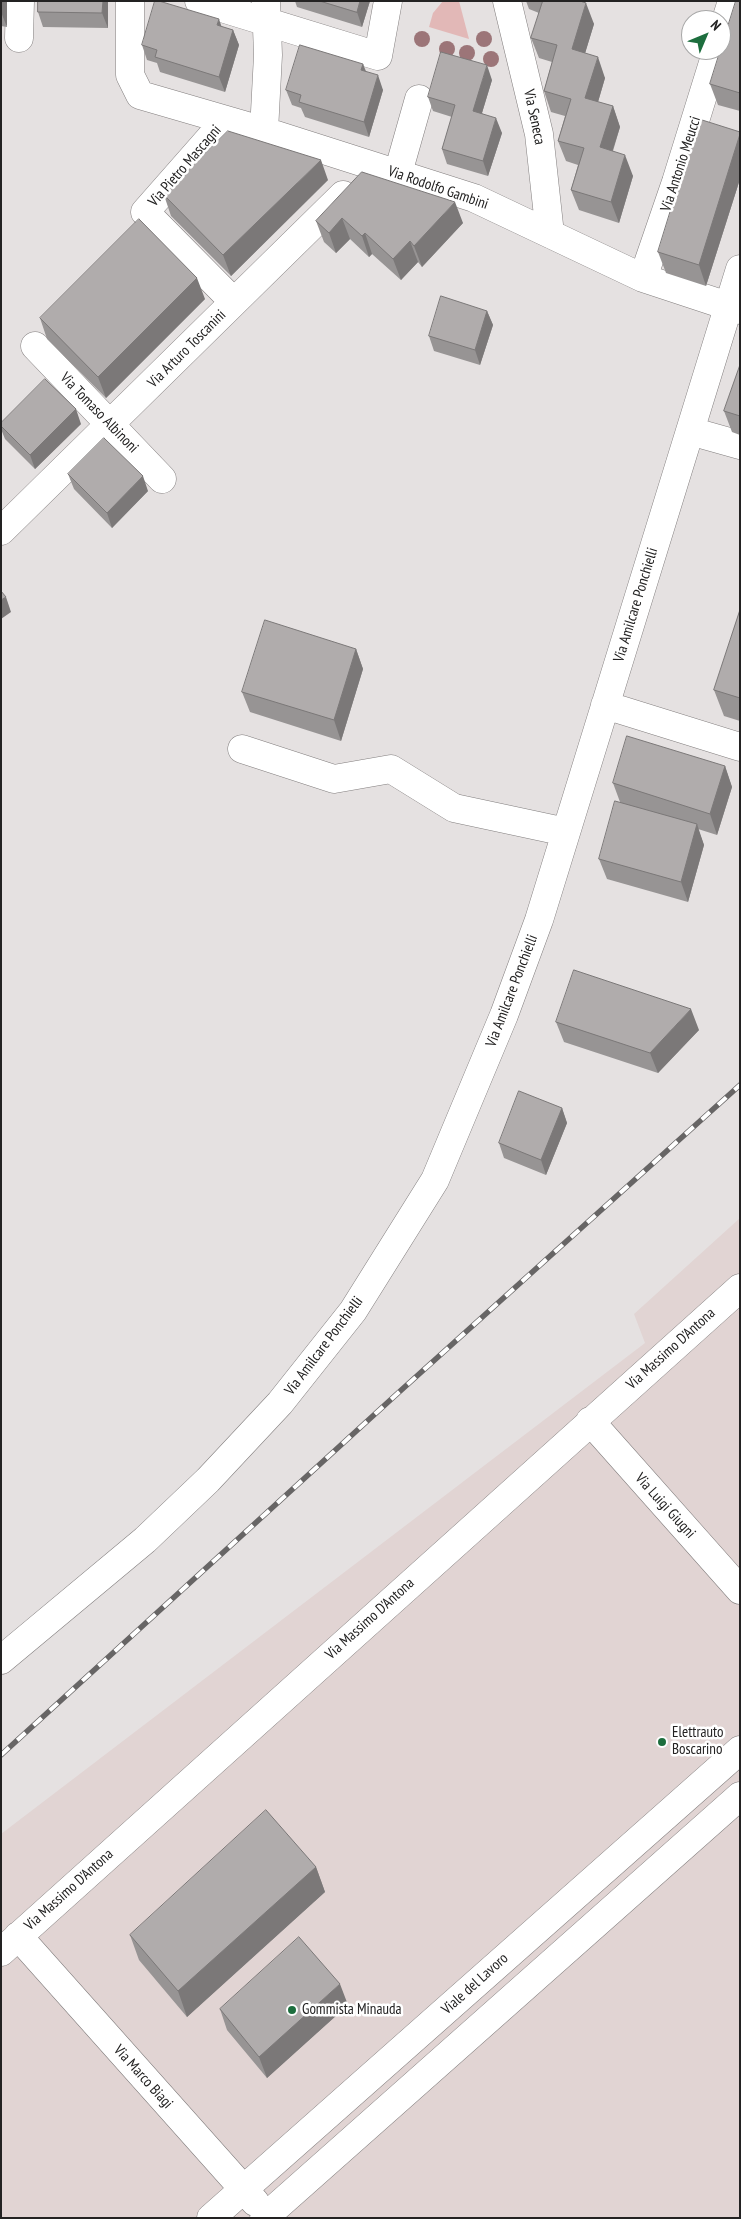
<!DOCTYPE html>
<style>
body{margin:0}
#map{position:relative;width:741px;height:2219px;overflow:hidden;background:#e5e1e1;font-family:"PT Sans Narrow",sans-serif}
canvas{display:block}
.frame{position:absolute;inset:0;border:2px solid #232222;pointer-events:none}
.north{position:absolute;left:681px;top:10px;width:50px;height:50px;box-sizing:border-box;background:#fff;border:1px solid #a7a7a7;border-radius:50%;rotate:45deg;font-size:14px;font-weight:700;line-height:20px;text-align:center;color:#232222}
.north::after{content:'';display:block;margin:auto;width:18px;height:22px;background:#1d6e3e;clip-path:polygon(50% 0,100% 100%,50% 72%,0 100%)}
</style>
<div id="map">
<canvas width="741" height="2219"></canvas>
<div class="frame"></div>
<div class="north">N</div>
</div>
<script>
const ctx = document.querySelector('canvas').getContext('2d');
ctx.lineJoin = 'round';
function paint(path, color) { ctx.fillStyle = color; ctx.fill(path, 'evenodd'); }
function trace(path, color, width, dash) { ctx.strokeStyle = color; ctx.lineWidth = width; ctx.lineCap = dash ? 'butt' : 'round'; ctx.setLineDash(dash || []); ctx.stroke(path); }
function write(font, color, halo, rows, align = 'center') {
  ctx.font = font + ' "PT Sans Narrow",sans-serif'; ctx.lineWidth = 5; ctx.setLineDash([]); ctx.textBaseline = 'middle'; ctx.strokeStyle = halo; ctx.fillStyle = color; for (const [text, x, y, turn = 0] of rows) {
    ctx.save(); ctx.translate(x, y); ctx.rotate((+turn || 0) * Math.PI / 180); ctx.textAlign = isNaN(turn) ? turn : align; if (halo) ctx.strokeText(text, 0, 0); ctx.fillText(text, 0, 0); ctx.restore();
  }
}
paint(new Path2D(`
 M 740,1218 L 740,2218 L 1,2218 L 1,1834 L 645,1343 L 634,1314 Z`), '#e1d4d3');
paint(new Path2D(`
 M 443,1 L 459,1 L 469,39 L 429,27 L 433,13 Z`), '#e2b8b7');
const minor = new Path2D(`
 M 130,1 L 130,75 L 140,95 L 264,131 L 474,198 L 643,278 L 740,310
 M 199,1 L 378,56 L 388,1
 M 507,1 L 539,134 L 550,234
 M 721,36 L 732,1
 M 19,38 L 20,1
 M 225,121 L 145,212 L 234,302
 M 264,131 L 268,55 L 266,1
 M 398,173 L 419,99
 M 643,278 L 676,182 L 717,50
 M 35,346 L 162,479
 M 690,431 L 740,445
 M 1,531 L 343,195
 M 605,705 L 740,747
 M 242,749 L 334,779 L 391,769 L 454,808 L 566,832
 M 590,1421 L 740,1590
 M 1,1660 L 145,1540 L 208,1480 L 280,1403 L 353,1311 L 435,1180 L 504,1015 L 539,920 L 740,269
 M 18,1936 L 255,2202
 M 1,1952 L 740,1288
 M 211,2218 L 740,1750
 M 264,2218 L 740,1796`);
trace(minor, '#827e7e', 29);
trace(minor, '#fff', 28);
const rail = new Path2D(`
 M 1,1755 L 398,1393 L 740,1085`);
trace(rail, '#676565', 5.5);
trace(rail, '#fff', 4, [11]);
ctx.fillStyle = '#9c7578';
for (const [x, y] of [
 [422,39],
 [484,39],
 [447,49],
 [467,53],
 [491,59]
]) { ctx.beginPath(); ctx.arc(x, y, 8, 0, 2 * Math.PI); ctx.fill(); }
paint(new Path2D(`
 M 1,1 L 7,27 L 1,26 Z
 M 108,1 L 108,28 L 43,27 L 38,12 Z
 M 295,1 L 370,1 L 362,27 L 297,7 Z
 M 526,1 L 580,1 L 594,24 L 585,53 L 605,78 L 598,102 L 613,106 L 620,127 L 613,151 L 633,176 L 619,223 L 579,210 L 571,190 L 578,165 L 566,161 L 558,141 L 565,116 L 551,112 L 544,91 L 552,62 L 539,58 L 531,38 L 539,13 L 529,9 Z
 M 740,1 L 740,111 L 718,105 L 710,84 Z
 M 221,27 L 233,30 L 239,45 L 225,92 L 160,72 L 157,63 L 147,60 L 142,45 Z
 M 363,64 L 366,71 L 383,90 L 369,137 L 305,117 L 301,108 L 292,105 L 286,90 Z
 M 492,80 L 482,113 L 502,133 L 488,176 L 447,164 L 442,149 L 452,117 L 433,111 L 428,97 Z
 M 740,132 L 740,179 L 706,286 L 666,273 L 658,252 Z
 M 362,172 L 463,223 L 422,267 L 418,262 L 401,280 L 372,254 L 369,257 L 350,239 L 336,253 L 324,242 L 316,221 Z
 M 328,180 L 231,276 L 171,216 L 164,195 Z
 M 205,299 L 106,398 L 47,339 L 40,318 Z
 M 487,311 L 493,325 L 480,365 L 434,351 L 429,336 Z
 M 740,365 L 740,435 L 732,432 L 724,411 Z
 M 1,423 L 81,424 L 35,469 L 5,439 L 1,429 Z
 M 68,474 L 148,491 L 112,528 L 74,489 Z
 M 740,610 L 740,721 L 724,716 L 714,690 Z
 M 356,649 L 363,669 L 341,741 L 250,712 L 242,692 Z
 M 725,766 L 732,787 L 717,835 L 698,829 L 704,845 L 688,902 L 607,879 L 599,859 L 620,802 L 613,783 Z
 M 556,1022 L 699,1030 L 658,1073 L 564,1042 Z
 M 562,1108 L 567,1123 L 546,1175 L 504,1158 L 499,1143 Z
 M 316,1867 L 325,1892 L 187,2017 L 139,1960 L 130,1935 Z
 M 348,2005 L 267,2078 L 227,2030 L 220,2009 Z`), '#979494');
paint(new Path2D(`
 M 1,1 L 7,1 L 7,27 L 1,12 Z
 M 103,1 L 108,1 L 108,28 L 102,13 Z
 M 360,1 L 370,1 L 362,27 L 357,12 Z
 M 586,3 L 594,24 L 580,70 L 572,49 Z
 M 219,19 L 224,34 L 217,25 Z
 M 233,30 L 239,45 L 225,92 L 219,77 Z
 M 598,57 L 605,78 L 593,119 L 585,98 Z
 M 363,64 L 368,79 L 361,70 Z
 M 487,65 L 492,80 L 478,126 L 473,111 Z
 M 378,75 L 383,90 L 369,137 L 364,122 Z
 M 613,106 L 620,127 L 607,168 L 600,147 Z
 M 496,118 L 502,133 L 488,176 L 483,161 Z
 M 740,134 L 740,179 L 706,286 L 699,265 Z
 M 625,155 L 633,176 L 619,223 L 611,202 Z
 M 321,160 L 328,180 L 231,276 L 223,255 Z
 M 455,202 L 463,223 L 422,267 L 414,246 Z
 M 342,218 L 350,239 L 336,253 L 329,233 Z
 M 365,233 L 372,254 L 369,257 L 362,236 Z
 M 410,241 L 418,262 L 401,280 L 393,259 Z
 M 197,278 L 205,299 L 106,398 L 98,377 Z
 M 487,311 L 493,325 L 480,365 L 475,350 Z
 M 76,409 L 81,424 L 35,469 L 30,455 Z
 M 143,476 L 148,491 L 112,528 L 107,513 Z
 M 6,597 L 11,612 L 1,619 L 1,600 Z
 M 356,649 L 363,669 L 341,741 L 334,720 Z
 M 725,766 L 732,787 L 717,835 L 710,814 Z
 M 697,824 L 704,845 L 688,902 L 681,882 Z
 M 691,1009 L 699,1030 L 658,1073 L 650,1053 Z
 M 562,1108 L 567,1123 L 546,1175 L 541,1160 Z
 M 316,1867 L 325,1892 L 187,2017 L 178,1991 Z
 M 340,1984 L 348,2005 L 267,2078 L 259,2057 Z`), '#7b7878');
const building = new Path2D(`
 M 38,1 L 103,1 L 102,13 L 38,12 Z
 M 155,1 L 159,1 L 219,19 L 217,25 L 233,30 L 219,77 L 155,57 L 157,50 L 142,45 Z
 M 320,1 L 360,1 L 357,12 Z
 M 543,1 L 580,1 L 586,3 L 572,49 L 598,57 L 585,98 L 613,106 L 600,147 L 625,155 L 611,202 L 571,190 L 584,148 L 558,141 L 571,99 L 544,91 L 557,45 L 531,38 Z
 M 736,1 L 740,1 L 740,93 L 710,84 Z
 M 300,45 L 363,64 L 361,70 L 378,75 L 364,122 L 299,102 L 301,95 L 286,90 Z
 M 441,52 L 487,65 L 473,111 L 496,118 L 483,161 L 442,149 L 455,105 L 428,97 Z
 M 699,119 L 740,132 L 740,134 L 699,265 L 658,252 Z
 M 228,131 L 321,160 L 223,255 L 164,195 Z
 M 362,172 L 455,202 L 414,246 L 410,241 L 393,259 L 365,233 L 362,236 L 342,218 L 329,233 L 316,221 Z
 M 139,219 L 197,278 L 98,377 L 40,318 Z
 M 441,296 L 487,311 L 475,350 L 429,336 Z
 M 740,365 L 740,416 L 724,411 Z
 M 45,379 L 76,409 L 30,455 L 1,426 L 1,423 Z
 M 104,438 L 143,476 L 107,513 L 68,474 Z
 M 1,591 L 6,597 L 1,600 Z
 M 740,610 L 740,698 L 714,690 Z
 M 265,620 L 356,649 L 334,720 L 242,692 Z
 M 627,736 L 725,766 L 710,814 L 613,783 Z
 M 615,801 L 697,824 L 681,882 L 599,859 Z
 M 574,970 L 691,1009 L 650,1053 L 556,1022 Z
 M 519,1091 L 562,1108 L 541,1160 L 499,1143 Z
 M 266,1810 L 316,1867 L 178,1991 L 130,1935 Z
 M 299,1937 L 340,1984 L 259,2057 L 220,2009 Z`);
paint(building, '#b0acac');
trace(building, '#7b7878', 1);
for (const [x, y, r, color] of [
 [662,1742,5,"#1d6e3e"],
 [292,2010,5,"#1d6e3e"]
]) { const dot = new Path2D(); dot.arc(x, y, r, 0, 2 * Math.PI); ctx.fillStyle = color; ctx.fill(dot); trace(dot, '#fff', 2); }
write('15px', '#232222', '#fff', [
 ["Via Seneca",534,117,78],
 ["Via Antonio Meucci",681,164,-72],
 ["Via Pietro Mascagni",185,166,-49],
 ["Via Rodolfo Gambini",438,188,19],
 ["Via Arturo Toscanini",187,349,-45],
 ["Via Tomaso Albinoni",99,413,46],
 ["Via Amilcare Ponchielli",636,605,-73],
 ["Via Amilcare Ponchielli",512,991,-69],
 ["Via Amilcare Ponchielli",324,1346,-53],
 ["Via Massimo D'Antona",671,1349,-42],
 ["Via Luigi Giugni",665,1506,48],
 ["Via Massimo D'Antona",370,1619,-42],
 ["Via Massimo D'Antona",69,1890,-42],
 ["Viale del Lavoro",475,1984,-42],
 ["Via Marco Biagi",143,2077,48]
]);
write('15px', '#232222', '#fff', [
 ["Elettrauto",672,1733],
 ["Boscarino",672,1750],
 ["Gommista Minauda",302,2010]
], 'left');
</script>
